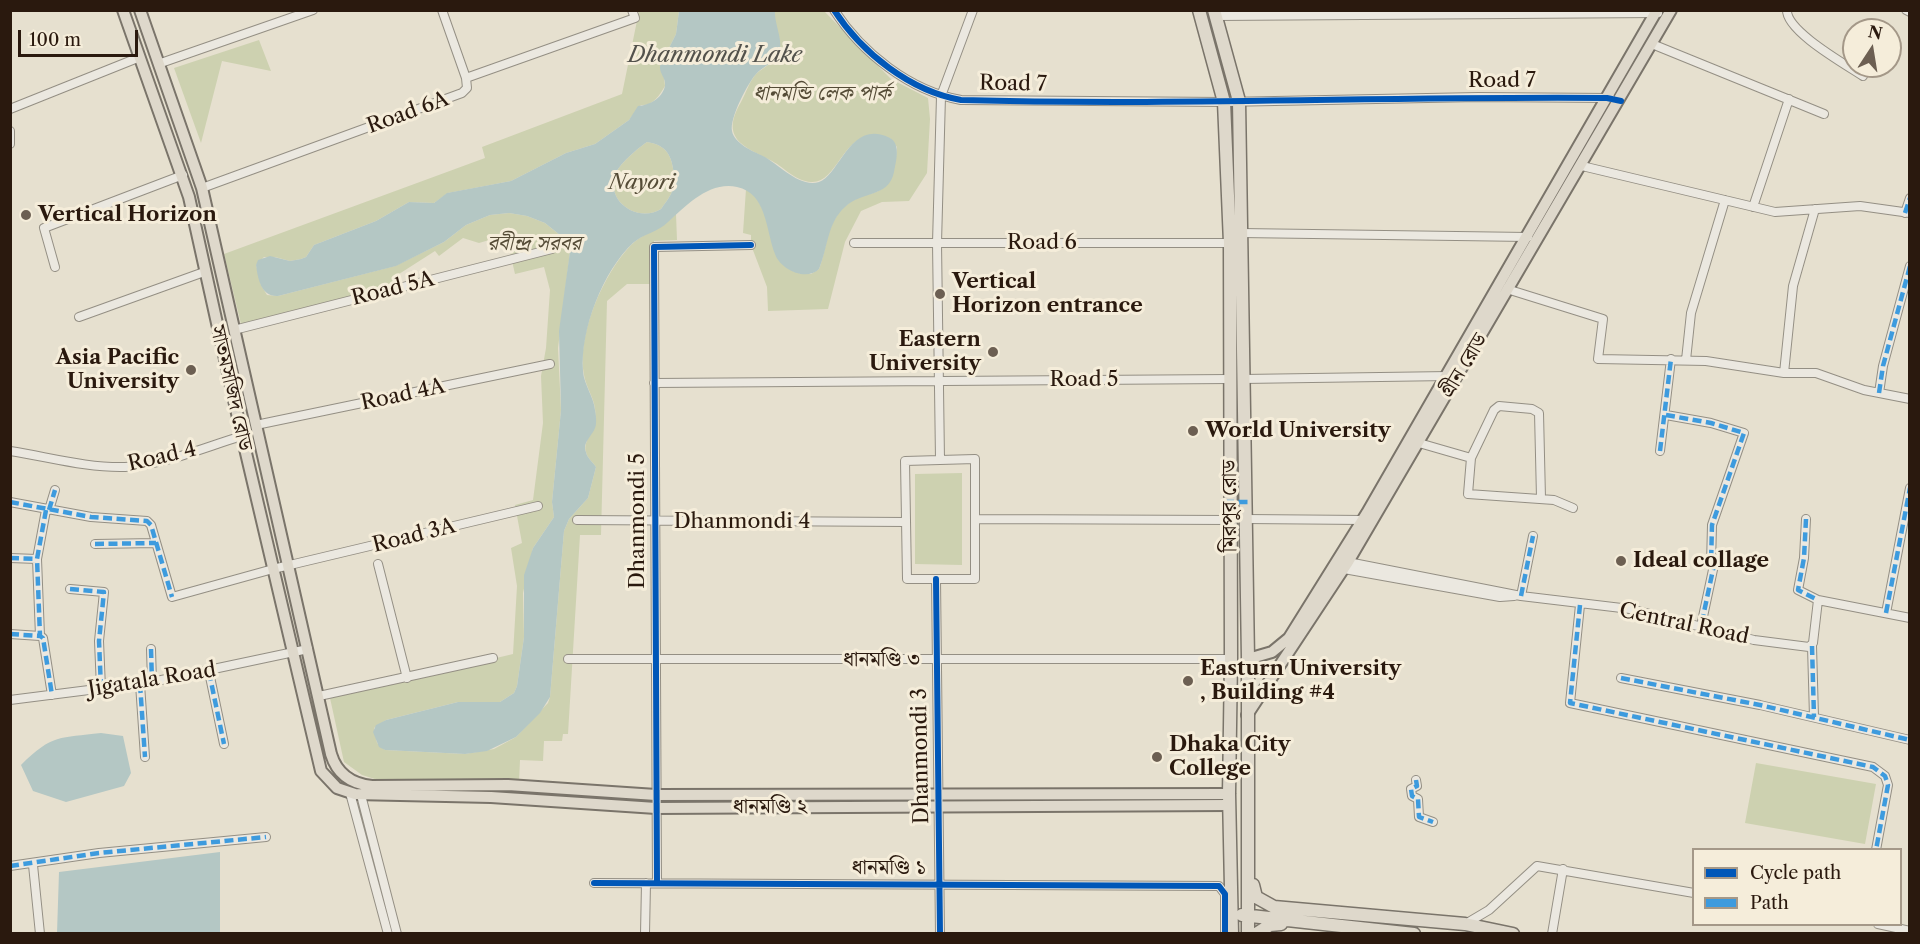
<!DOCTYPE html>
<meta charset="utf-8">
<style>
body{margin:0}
#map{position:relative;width:1920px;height:944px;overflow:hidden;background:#e6e0cf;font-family:"Libre Caslon Text",serif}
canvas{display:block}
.frame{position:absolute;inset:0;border:12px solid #2a190e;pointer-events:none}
.legend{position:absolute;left:1692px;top:848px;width:210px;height:78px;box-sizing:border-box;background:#f5edda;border:2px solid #a49888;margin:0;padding:8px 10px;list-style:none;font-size:18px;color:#2a190e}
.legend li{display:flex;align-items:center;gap:12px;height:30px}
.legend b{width:30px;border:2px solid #a49888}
.north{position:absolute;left:1842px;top:18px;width:60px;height:60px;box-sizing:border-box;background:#f5edda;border:2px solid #a49888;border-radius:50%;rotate:12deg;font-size:16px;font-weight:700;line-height:24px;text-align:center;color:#2a190e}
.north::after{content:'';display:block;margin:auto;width:21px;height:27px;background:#6c5f52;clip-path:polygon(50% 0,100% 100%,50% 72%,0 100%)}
.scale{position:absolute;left:18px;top:30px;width:120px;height:27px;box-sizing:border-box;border:3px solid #2a190e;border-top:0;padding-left:8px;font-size:18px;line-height:21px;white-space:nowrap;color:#2a190e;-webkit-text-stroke:4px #f5edda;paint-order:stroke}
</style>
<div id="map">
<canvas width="1920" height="944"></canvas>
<div class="frame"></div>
<ul class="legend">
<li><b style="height:8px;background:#0057b8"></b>Cycle path</li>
<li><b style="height:8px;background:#3d9bde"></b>Path</li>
</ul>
<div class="north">N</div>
<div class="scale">100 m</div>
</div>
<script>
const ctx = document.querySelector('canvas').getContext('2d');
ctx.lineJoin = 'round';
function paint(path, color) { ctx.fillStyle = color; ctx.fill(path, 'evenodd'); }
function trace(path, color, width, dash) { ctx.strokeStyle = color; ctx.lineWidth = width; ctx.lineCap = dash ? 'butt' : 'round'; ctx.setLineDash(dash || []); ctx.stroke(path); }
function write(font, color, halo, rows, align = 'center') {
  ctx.font = font + ' "Libre Caslon Text","Noto Serif Bengali",serif'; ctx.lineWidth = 6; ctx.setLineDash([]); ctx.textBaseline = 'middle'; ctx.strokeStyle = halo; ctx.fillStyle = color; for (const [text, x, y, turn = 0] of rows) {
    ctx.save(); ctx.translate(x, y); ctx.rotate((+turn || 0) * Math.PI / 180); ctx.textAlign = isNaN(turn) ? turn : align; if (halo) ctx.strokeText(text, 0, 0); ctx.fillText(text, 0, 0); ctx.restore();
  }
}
paint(new Path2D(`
 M 639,11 L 679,11 L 676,34 L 662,62 L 665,86 C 659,96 653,106 641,105 L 629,120 L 595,144 L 566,153 L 511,181 L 448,193 L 434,203 L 409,202 L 376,221 L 314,245 L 306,257 L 301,259 L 290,261 L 275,257 L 264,257 L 256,265 L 261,285 L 267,295 L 278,296 L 395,266 L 444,242 L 466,225 L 490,215 L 509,213 L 527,216 L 545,223 L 571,244 L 558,348 L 561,410 L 552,502 L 554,517 L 533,548 L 523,593 L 524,637 L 517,686 L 514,693 L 500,702 L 458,702 L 386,720 L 374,728 L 377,743 L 385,750 L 465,754 L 494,749 L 516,737 L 548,703 L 550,697 L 564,531 L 569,519 L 588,498 L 596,467 C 593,462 587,458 586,452 C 582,442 598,425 595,409 C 594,398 586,387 584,375 C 576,335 604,273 631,245 C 644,232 663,228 676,214 L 677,240 L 654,241 L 654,284 L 627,284 L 607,301 L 601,535 L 580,535 L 568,734 L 563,734 L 562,741 L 544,741 L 543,761 L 520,760 L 519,782 L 378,780 L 362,775 L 344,762 L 330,698 L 513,654 L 517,586 L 511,548 L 522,543 L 515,505 L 533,500 L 543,423 L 541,376 L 546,348 L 550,290 L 544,267 L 515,274 L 506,235 L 479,243 L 463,238 L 439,256 L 435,251 L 399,274 L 402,287 L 242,328 L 224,254 L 485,158 L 482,147 L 622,94 Z
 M 775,11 L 824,11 L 891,79 L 928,98 L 930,119 L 927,173 L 909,201 L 882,202 L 861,211 L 845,242 L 828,309 L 768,311 L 767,287 L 751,245 L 751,235 L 743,233 L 746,189 C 750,192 755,195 757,199 C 775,223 768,277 811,274 L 819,269 C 826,251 826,231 837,215 C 864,179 892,213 897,147 L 891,139 C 842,120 841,184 811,182 C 795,181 785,168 772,161 C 742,146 720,138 741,102 C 746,93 749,82 756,74 C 761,69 770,65 774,59 C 784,43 773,28 775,11 Z
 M 259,40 L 271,71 L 222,61 L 201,143 L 174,68 Z
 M 647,142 C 667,145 672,156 674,175 C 674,179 675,184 673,189 C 671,196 665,203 661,209 C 638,223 606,202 615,175 C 618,165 638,148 647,142 Z
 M 962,473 L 962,565 L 915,564 L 915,474 Z
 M 1756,763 L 1876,784 L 1865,844 L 1745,823 Z`), '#cdd1b0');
paint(new Path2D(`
 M 679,11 L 775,11 C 774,24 785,43 778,55 C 773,63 763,67 757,73 C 748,82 729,119 732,131 C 734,143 752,151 763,156 C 779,164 799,188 819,182 C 840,175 850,118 890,138 C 901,144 896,161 894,172 C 889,198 861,191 845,207 C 827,223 828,248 819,269 C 806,282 780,269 775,254 C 766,231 767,193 737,187 C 709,181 686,206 668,222 C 658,232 643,234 633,243 C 603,271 580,330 583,371 C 584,385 594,397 595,410 C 596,415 597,424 595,428 C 592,436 582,443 586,452 C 587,458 593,462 596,467 L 588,498 L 569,519 L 564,531 L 550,697 L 540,713 L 516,737 L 487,751 L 465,754 L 385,750 L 379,747 L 373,732 L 376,725 L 386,720 L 458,702 L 500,702 L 514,693 L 517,686 L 524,637 L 524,575 L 533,548 L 554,517 L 552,502 L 561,410 L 559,331 L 571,244 L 545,223 L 527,216 L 509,213 L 490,215 L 466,225 L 444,242 L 396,266 L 278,296 C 261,297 258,279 256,265 L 258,260 L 270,256 L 290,261 L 301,259 L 306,257 L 314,245 L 376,221 L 409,202 L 434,203 L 447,193 L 511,181 L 566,153 L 595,144 L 629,120 L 638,106 C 649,105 662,99 665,86 C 666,78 659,73 660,66 L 676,34 ZM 647,142 C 667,145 672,156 674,175 C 674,179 675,184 673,189 C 671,196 665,203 661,209 C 638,223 606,202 615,175 C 618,165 638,148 647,142 Z
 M 101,733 L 123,736 L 131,773 L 124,786 L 66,802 L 33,791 L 21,765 C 52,734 60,738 101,733 Z
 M 220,852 L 220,933 L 57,933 L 59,872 Z`), '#b4c7c4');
const minor = new Path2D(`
 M 442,10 L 466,78
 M 834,10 C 862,53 910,91 961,100 L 1224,102 L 1478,97 L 1610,98
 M 1787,10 C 1786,31 1845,64 1863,76
 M 1906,10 L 1910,12
 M 1216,16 L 1658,13
 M 1652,44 L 1824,114
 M 158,64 L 313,10
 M 10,109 L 140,57
 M 10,131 L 10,144
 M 1582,166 L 1775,212 L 1860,206 L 1910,213
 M 202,188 L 462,93 L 467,88 L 466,78 L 635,18 L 632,10
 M 1753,207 L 1789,99
 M 1905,213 L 1910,198
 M 1241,233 L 1528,237
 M 854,243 L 1230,243
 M 55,267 L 44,228 L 183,175
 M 1510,290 L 1603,319 L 1598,359 L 1706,361 L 1784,373 L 1816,373 L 1864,390 L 1910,399
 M 79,317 L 204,272
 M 234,330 L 552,249
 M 1686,360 L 1691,313 L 1725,200
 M 1784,373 L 1793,286 L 1815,209
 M 1243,379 L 1449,376
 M 654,383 L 1230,379
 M 1879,393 L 1883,366 L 1910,266
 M 1666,415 L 1711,423 L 1744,433 L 1712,525 L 1711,564 L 1714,565 L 1701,626
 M 256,425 L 550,364
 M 1419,443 L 1471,458
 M 10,451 C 49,457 86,468 125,467 C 164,465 205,447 242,436
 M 1660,451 L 1671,359
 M 975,459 L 975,579 L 907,579 L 905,461 Z
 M 940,460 L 937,243 L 941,96 L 973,10
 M 1541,498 L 1539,413 L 1532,409 L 1499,406 L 1494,410 L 1471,458 L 1468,494 L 1554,500 L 1573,508
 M 10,502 L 91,517 L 147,521 L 151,525 L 172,597 L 273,569 L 538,506
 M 46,510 L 37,559 L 40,636 L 43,638 L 52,695
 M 49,510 L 55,490
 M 975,519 L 1230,520
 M 1246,519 L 1364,520
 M 1806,519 L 1804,558 L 1798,590 L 1818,600
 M 577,520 L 906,522
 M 95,544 L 156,543
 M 10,558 L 37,559
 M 1348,562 L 1521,596 L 1630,609 L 1754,640 L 1809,647 L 1813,643 L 1818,600 L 1910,618
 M 378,564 L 407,678
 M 1344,569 L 1500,597 L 1514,596
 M 936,579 L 940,934
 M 70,589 L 104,592 L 99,641 L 101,688
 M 1521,596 L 1533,536
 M 1580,605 L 1570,703 L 1873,767 L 1885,776 L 1888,785 L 1876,850
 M 1886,613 L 1910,488
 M 10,634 L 40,636
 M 1812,646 L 1814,717
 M 151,649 L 152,682
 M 568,659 L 1231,659
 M 209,672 L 224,744
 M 1621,678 L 1760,705 L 1910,740
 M 140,684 L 145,757
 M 319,696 L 493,658
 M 10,700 L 152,682 L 308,649
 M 1416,780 L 1417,786 L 1411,789 L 1412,796 L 1418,799 L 1419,817 L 1433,822
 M 350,793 L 388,934
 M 361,795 L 397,934
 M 33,865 L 40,934
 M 10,866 L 99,853 L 266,837
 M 594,883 L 1219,886 L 1225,894 L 1225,934
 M 657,883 L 654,247 L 751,245
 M 1467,923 L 1489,910 L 1537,866 L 1694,893
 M 1878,924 L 1910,931
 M 645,934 L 646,883
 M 1552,934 L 1563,869`);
const major = new Path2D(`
 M 123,10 L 189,197 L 242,436 L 321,771 L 337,788 L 355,794 L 491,797 L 656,808 L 1229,805
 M 140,10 L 202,188 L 331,754 C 337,774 352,784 372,786 L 508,785 L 656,795 L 1229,794
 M 1248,659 L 1272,652 L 1289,638 L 1367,513 L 1657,10
 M 1247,715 L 1348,562 L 1671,10`);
const highway = new Path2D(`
 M 1199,10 L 1224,102 L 1230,243 L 1231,659 L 1229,794 L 1232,934
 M 1214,10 L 1239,101 L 1248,659 L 1248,934
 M 1253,885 L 1256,897 L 1274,907 L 1465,924 L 1513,934
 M 1242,915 L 1414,934
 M 1256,934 L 1270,925 L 1281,924`);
trace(minor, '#948f84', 10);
trace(major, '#7a746a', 14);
trace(highway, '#7a746a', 15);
trace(minor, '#ebe8e0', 8);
trace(major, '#ded8cb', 10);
trace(highway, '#ded8cb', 12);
trace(new Path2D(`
 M 1905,213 L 1910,198
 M 1879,393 L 1883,366 L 1910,266
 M 1666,415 L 1711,423 L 1744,433 L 1712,525 L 1711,564 L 1714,565 L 1701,626
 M 1660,451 L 1671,359
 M 10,502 L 91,517 L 147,521 L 151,525 L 172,597
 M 1225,502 L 1251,502
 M 46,510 L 37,559 L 40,636 L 43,638 L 52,695
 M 49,510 L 55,490
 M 1806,519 L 1804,558 L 1798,590 L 1818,600
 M 95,544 L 156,543
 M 10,558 L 37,559
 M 70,589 L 104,592 L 99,641 L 101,688
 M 1521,596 L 1533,536
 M 1580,605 L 1570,703 L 1873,767 L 1885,776 L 1888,785 L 1876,850
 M 1886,613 L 1910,488
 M 10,634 L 40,636
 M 1812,646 L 1814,717
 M 151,649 L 152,682
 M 209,672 L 224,744
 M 1621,678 L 1760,705 L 1910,740
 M 140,684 L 145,757
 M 1416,780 L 1417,786 L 1411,789 L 1412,796 L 1418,799 L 1419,817 L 1433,822
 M 10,866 L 99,853 L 266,837`), '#3d9bde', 4.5, [9, 4.5]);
trace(new Path2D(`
 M 834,10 C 862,53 910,91 961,100 C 1177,106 1392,96 1607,98 L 1621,101
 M 936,579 L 940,934
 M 594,883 L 1219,886 L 1225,894 L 1225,934
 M 657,883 L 654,247 L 751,245`), '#0057b8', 6);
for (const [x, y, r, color] of [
 [26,215,6,"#6c5f52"],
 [940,294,6,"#6c5f52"],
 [993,352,6,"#6c5f52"],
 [191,370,6,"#6c5f52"],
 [1193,431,6,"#6c5f52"],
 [1621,561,6,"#6c5f52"],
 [1188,681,6,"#6c5f52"],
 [1157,757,6,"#6c5f52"]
]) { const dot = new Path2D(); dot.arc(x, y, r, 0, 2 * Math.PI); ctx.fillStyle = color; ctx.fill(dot); trace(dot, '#f5edda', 2); }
write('21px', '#2a190e', '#f5edda', [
 ["Road 7",1502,81],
 ["Road 7",1013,84,1],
 ["Road 6A",408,113,-20],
 ["Road 6",1042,243],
 ["Road 5A",393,289,-14],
 ["গ্রীন রোড",1464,366,-59],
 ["Road 5",1084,380],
 ["সাতমসজিদ রোড",231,388,77],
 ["Road 4A",403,395,-12],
 ["Road 4",162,457,-13],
 ["মিরপুর রোড",1230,506,-90],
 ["Dhanmondi 5",638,521,-90],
 ["Dhanmondi 4",742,522],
 ["Road 3A",414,536,-14],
 ["Central Road",1684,624,12],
 ["ধানমণ্ডি ৩",882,660],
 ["Jigatala Road",152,680,-9],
 ["Dhanmondi 3",921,756,-91],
 ["ধানমণ্ডি ২",770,807],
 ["ধানমণ্ডি ১",889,868]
]);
write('italic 21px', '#554c37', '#f5edda', [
 ["ধানমন্ডি লেক পার্ক",822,94],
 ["Nayori",642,183],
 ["রবীন্দ্র সরবর",534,244]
]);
write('bold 21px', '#2a190e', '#f5edda', [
 ["Vertical Horizon",38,215],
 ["Vertical",952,282],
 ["Horizon entrance",952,306],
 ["Eastern",981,340,"right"],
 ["University",981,364,"right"],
 ["Asia Pacific",179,358,"right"],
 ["University",179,382,"right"],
 ["World University",1205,431],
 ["Ideal collage",1633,561],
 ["Easturn University",1200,669],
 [", Building #4",1200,693],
 ["Dhaka City",1169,745],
 ["College",1169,769]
], 'left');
write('italic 22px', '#53524c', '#f5edda', [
 ["Dhanmondi Lake",715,56]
]);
</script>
